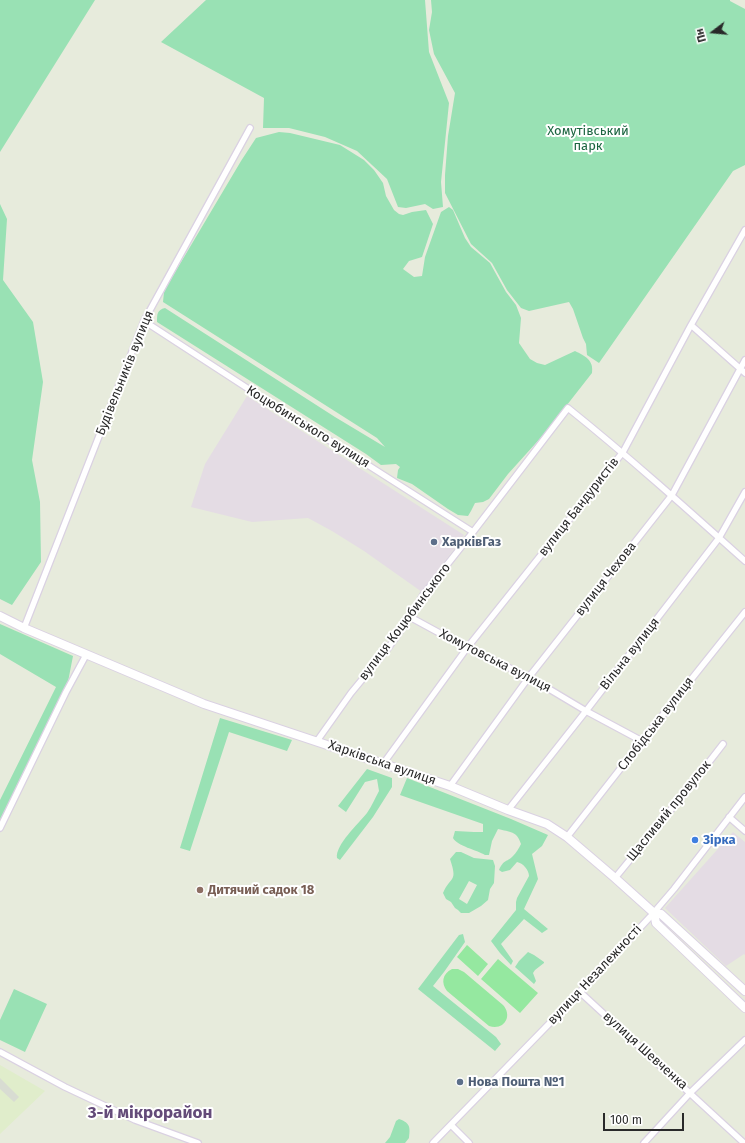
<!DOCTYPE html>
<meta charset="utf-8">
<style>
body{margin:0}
#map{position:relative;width:745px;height:1143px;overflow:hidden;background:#e7ebdc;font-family:"Fira Sans",sans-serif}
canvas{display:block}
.north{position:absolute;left:693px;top:12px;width:40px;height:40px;-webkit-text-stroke:3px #fff;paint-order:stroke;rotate:254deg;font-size:11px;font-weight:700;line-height:16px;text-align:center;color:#292929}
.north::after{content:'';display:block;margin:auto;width:14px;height:18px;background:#292929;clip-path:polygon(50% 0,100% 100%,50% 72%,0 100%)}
.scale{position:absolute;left:603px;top:1113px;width:81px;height:18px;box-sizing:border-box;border:2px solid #292929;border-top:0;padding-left:5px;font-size:12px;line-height:14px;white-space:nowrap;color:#292929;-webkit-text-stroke:3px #fff;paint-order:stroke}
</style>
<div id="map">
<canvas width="745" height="1143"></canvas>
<div class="north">Пн</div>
<div class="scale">100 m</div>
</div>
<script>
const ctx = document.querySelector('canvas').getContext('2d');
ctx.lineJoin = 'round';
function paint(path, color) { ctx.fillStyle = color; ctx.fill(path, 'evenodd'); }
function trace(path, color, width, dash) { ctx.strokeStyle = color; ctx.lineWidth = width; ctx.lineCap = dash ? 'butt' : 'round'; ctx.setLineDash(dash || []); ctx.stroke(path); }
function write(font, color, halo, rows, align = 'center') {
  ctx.font = font + ' "Fira Sans",sans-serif'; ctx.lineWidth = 4; ctx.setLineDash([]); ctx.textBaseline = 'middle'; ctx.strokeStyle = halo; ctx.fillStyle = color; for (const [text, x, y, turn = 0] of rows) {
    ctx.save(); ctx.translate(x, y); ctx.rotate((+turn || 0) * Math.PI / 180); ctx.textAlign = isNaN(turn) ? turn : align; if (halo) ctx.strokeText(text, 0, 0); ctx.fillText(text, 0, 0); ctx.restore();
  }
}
paint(new Path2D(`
 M 247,396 L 464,535 L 422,592 L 364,551 L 332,531 L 308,518 L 252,522 L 191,507 L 205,464 Z
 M 733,832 L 745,842 L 745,955 L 744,954 L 726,966 L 665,908 Z`), '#e4dce4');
paint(new Path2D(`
 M 0,1065 L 45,1091 L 0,1134 Z`), '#e0edcb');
paint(new Path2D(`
 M 0,0 L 95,0 L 0,152 Z
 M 206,0 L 425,0 L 429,52 L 449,103 L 441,182 L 443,207 L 433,209 L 425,204 L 406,208 L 398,207 L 387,179 L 357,151 L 325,137 L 289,128 L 263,128 L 264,98 L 161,42 Z
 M 431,0 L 730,0 L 730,1 L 745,9 L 745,165 L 733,171 L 599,363 L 587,355 L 586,344 L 583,338 L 573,309 L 569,302 L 529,311 L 521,308 L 507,290 L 492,263 L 471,244 L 445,193 L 445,175 L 448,136 L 455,93 L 434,54 L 429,30 L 432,12 Z
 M 279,132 L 290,133 L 340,145 L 364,160 L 374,170 L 383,183 L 386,196 L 394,210 L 399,214 L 403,215 L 412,212 L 426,210 L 433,224 L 422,257 L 409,261 L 403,269 L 414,277 L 422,276 L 425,257 L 441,212 L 449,207 L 453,210 L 465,238 L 471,247 L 490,263 L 506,292 L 516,305 L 521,318 L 519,343 L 530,359 L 537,363 L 545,365 L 575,351 C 585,356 594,360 592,373 L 545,433 L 508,474 L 489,499 L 483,502 L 475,503 L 471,511 L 468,516 L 458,515 L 448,509 L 412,484 L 397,478 L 398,470 L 400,467 L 396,464 L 381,465 L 366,454 L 157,322 C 157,314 157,310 165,308 L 335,417 L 385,447 L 377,438 L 163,302 L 164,292 L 171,279 L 241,161 L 256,138 Z
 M 0,204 L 7,219 L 3,280 L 33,322 L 43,382 L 32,460 L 40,502 L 41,562 L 12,605 L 0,599 Z
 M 0,624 L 73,656 L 66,692 L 0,828 L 0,800 L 56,687 L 0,654 Z
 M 220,718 L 292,740 L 287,751 L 229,732 L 190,851 L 180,848 Z
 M 367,769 L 392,778 L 392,787 L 373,817 L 340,860 L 337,858 C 335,845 359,823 367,813 C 372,806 375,798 379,791 L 377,779 L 365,782 L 346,812 L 338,806 Z
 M 407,778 L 511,819 L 548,835 L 542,846 L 532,854 L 538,879 L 524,909 L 548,929 L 542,933 L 524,919 L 501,944 L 513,961 L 511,965 L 500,953 L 491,941 L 516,910 L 516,902 L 517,898 L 529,876 C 529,870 523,863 517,862 L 510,870 L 502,872 L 499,870 C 504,859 506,863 513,856 C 516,853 519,848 521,844 C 517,831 510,832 498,829 L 492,841 L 489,855 L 485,855 C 477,850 457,846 453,838 L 455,831 L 474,832 L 483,832 L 483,824 L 400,795 Z
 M 456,852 L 461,852 L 474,858 L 493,860 L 495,866 L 494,883 L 490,889 L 488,900 L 481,906 L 469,913 L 461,913 L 458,910 L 455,908 L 451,902 L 446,899 L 443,893 C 451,875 458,883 450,859 ZM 469,881 L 477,885 L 467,904 L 459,899 Z
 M 463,934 L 465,942 L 444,972 L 433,986 L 496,1037 L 501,1044 L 495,1051 L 418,989 L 459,935 Z
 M 528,952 L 534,955 L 544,962 L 544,963 L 535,970 L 533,973 L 536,981 L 534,984 L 515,967 L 519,961 Z
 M 14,989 L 47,1004 L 25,1052 L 0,1040 L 0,1020 Z
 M 399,1119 C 411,1123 410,1128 409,1138 L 405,1143 L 385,1143 L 390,1137 L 396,1121 Z`), '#99e1b4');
paint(new Path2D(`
 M 467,945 L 488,964 L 478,976 L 457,957 Z
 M 498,959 L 538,993 L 520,1013 L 481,979 Z
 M 452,969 L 458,969 L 464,972 L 503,1005 C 513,1016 504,1031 489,1026 L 447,991 C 441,983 442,974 452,969 Z`), '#95e8a0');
paint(new Path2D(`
 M 0,1078 L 19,1097 L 14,1102 L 0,1089 Z`), '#d8dcd2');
const street = new Path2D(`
 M 144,321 L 247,388 L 473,532
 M 691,325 L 745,373
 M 410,617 L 467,648 L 529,677 L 586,711 L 642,741
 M 24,628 L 144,321 L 250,128
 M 317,741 L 351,693 L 389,647 L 410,617 L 423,595 L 473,532 L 568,408 C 629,457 687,509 745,561
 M 383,764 L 467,648 L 623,452 L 691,325 L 745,230
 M 450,786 L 529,677 L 672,495 L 745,360
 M 508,810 L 586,711 L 719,538 L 745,492
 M 729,817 L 745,831
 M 0,828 L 66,692 L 86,655
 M 567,837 L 642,741 L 745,612
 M 615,878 L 692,784 L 723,744
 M 580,992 L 744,1143
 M 0,1052 L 65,1087 L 135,1120 L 198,1143
 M 451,1125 L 469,1143
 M 433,1143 L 580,992 L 650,917 L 674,889 L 745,797
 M 644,1143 L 690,1093 L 745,1040`);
const secondary = new Path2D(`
 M 0,616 L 24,628 L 204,704 L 450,786 L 508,810 L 547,824 L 567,837 L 615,878 L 654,913 L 656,923 L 745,1008
 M 654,913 L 661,914 L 745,991`);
trace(street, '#dad1e2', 8);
trace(secondary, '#dad1e2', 10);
trace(street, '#fff', 5.5);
trace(secondary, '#fff', 8);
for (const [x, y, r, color] of [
 [434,542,4,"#5c6f8a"],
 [695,840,4,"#3f7fe0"],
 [200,890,4,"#8d6e63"],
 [460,1082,4,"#5c6f8a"]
]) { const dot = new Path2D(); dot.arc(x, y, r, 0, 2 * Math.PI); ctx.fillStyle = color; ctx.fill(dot); trace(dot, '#fff', 1.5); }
write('13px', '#1b6540', '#fff', [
 ["Хомутівський",588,131],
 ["парк",588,146]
]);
write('13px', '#292929', '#fff', [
 ["Будівельників вулиця",125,373,-68],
 ["Коцюбинського вулиця",308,427,32],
 ["вулиця Бандуристів",579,507,-52],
 ["вулиця Чехова",606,579,-52],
 ["вулиця Коцюбинського",405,622,-53],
 ["Вільна вулиця",630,654,-52],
 ["Хомутовська вулиця",495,661,27],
 ["Слобідська вулиця",656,724,-52],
 ["Харківська вулиця",382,763,19],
 ["Щасливий провулок",669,811,-51],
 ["вулиця Незалежності",595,975,-47],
 ["вулиця Шевченка",645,1051,42]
]);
write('bold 13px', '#4e5e75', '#fff', [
 ["ХарківГаз",442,542],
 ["Нова Пошта №1",468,1082]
], 'left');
write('bold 13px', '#366cbe', '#fff', [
 ["Зірка",703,840]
], 'left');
write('bold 13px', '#785e54', '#fff', [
 ["Дитячий садок 18",208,890]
], 'left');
write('bold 17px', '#644b79', '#fff', [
 ["3-й мікрорайон",150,1113]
]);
</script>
